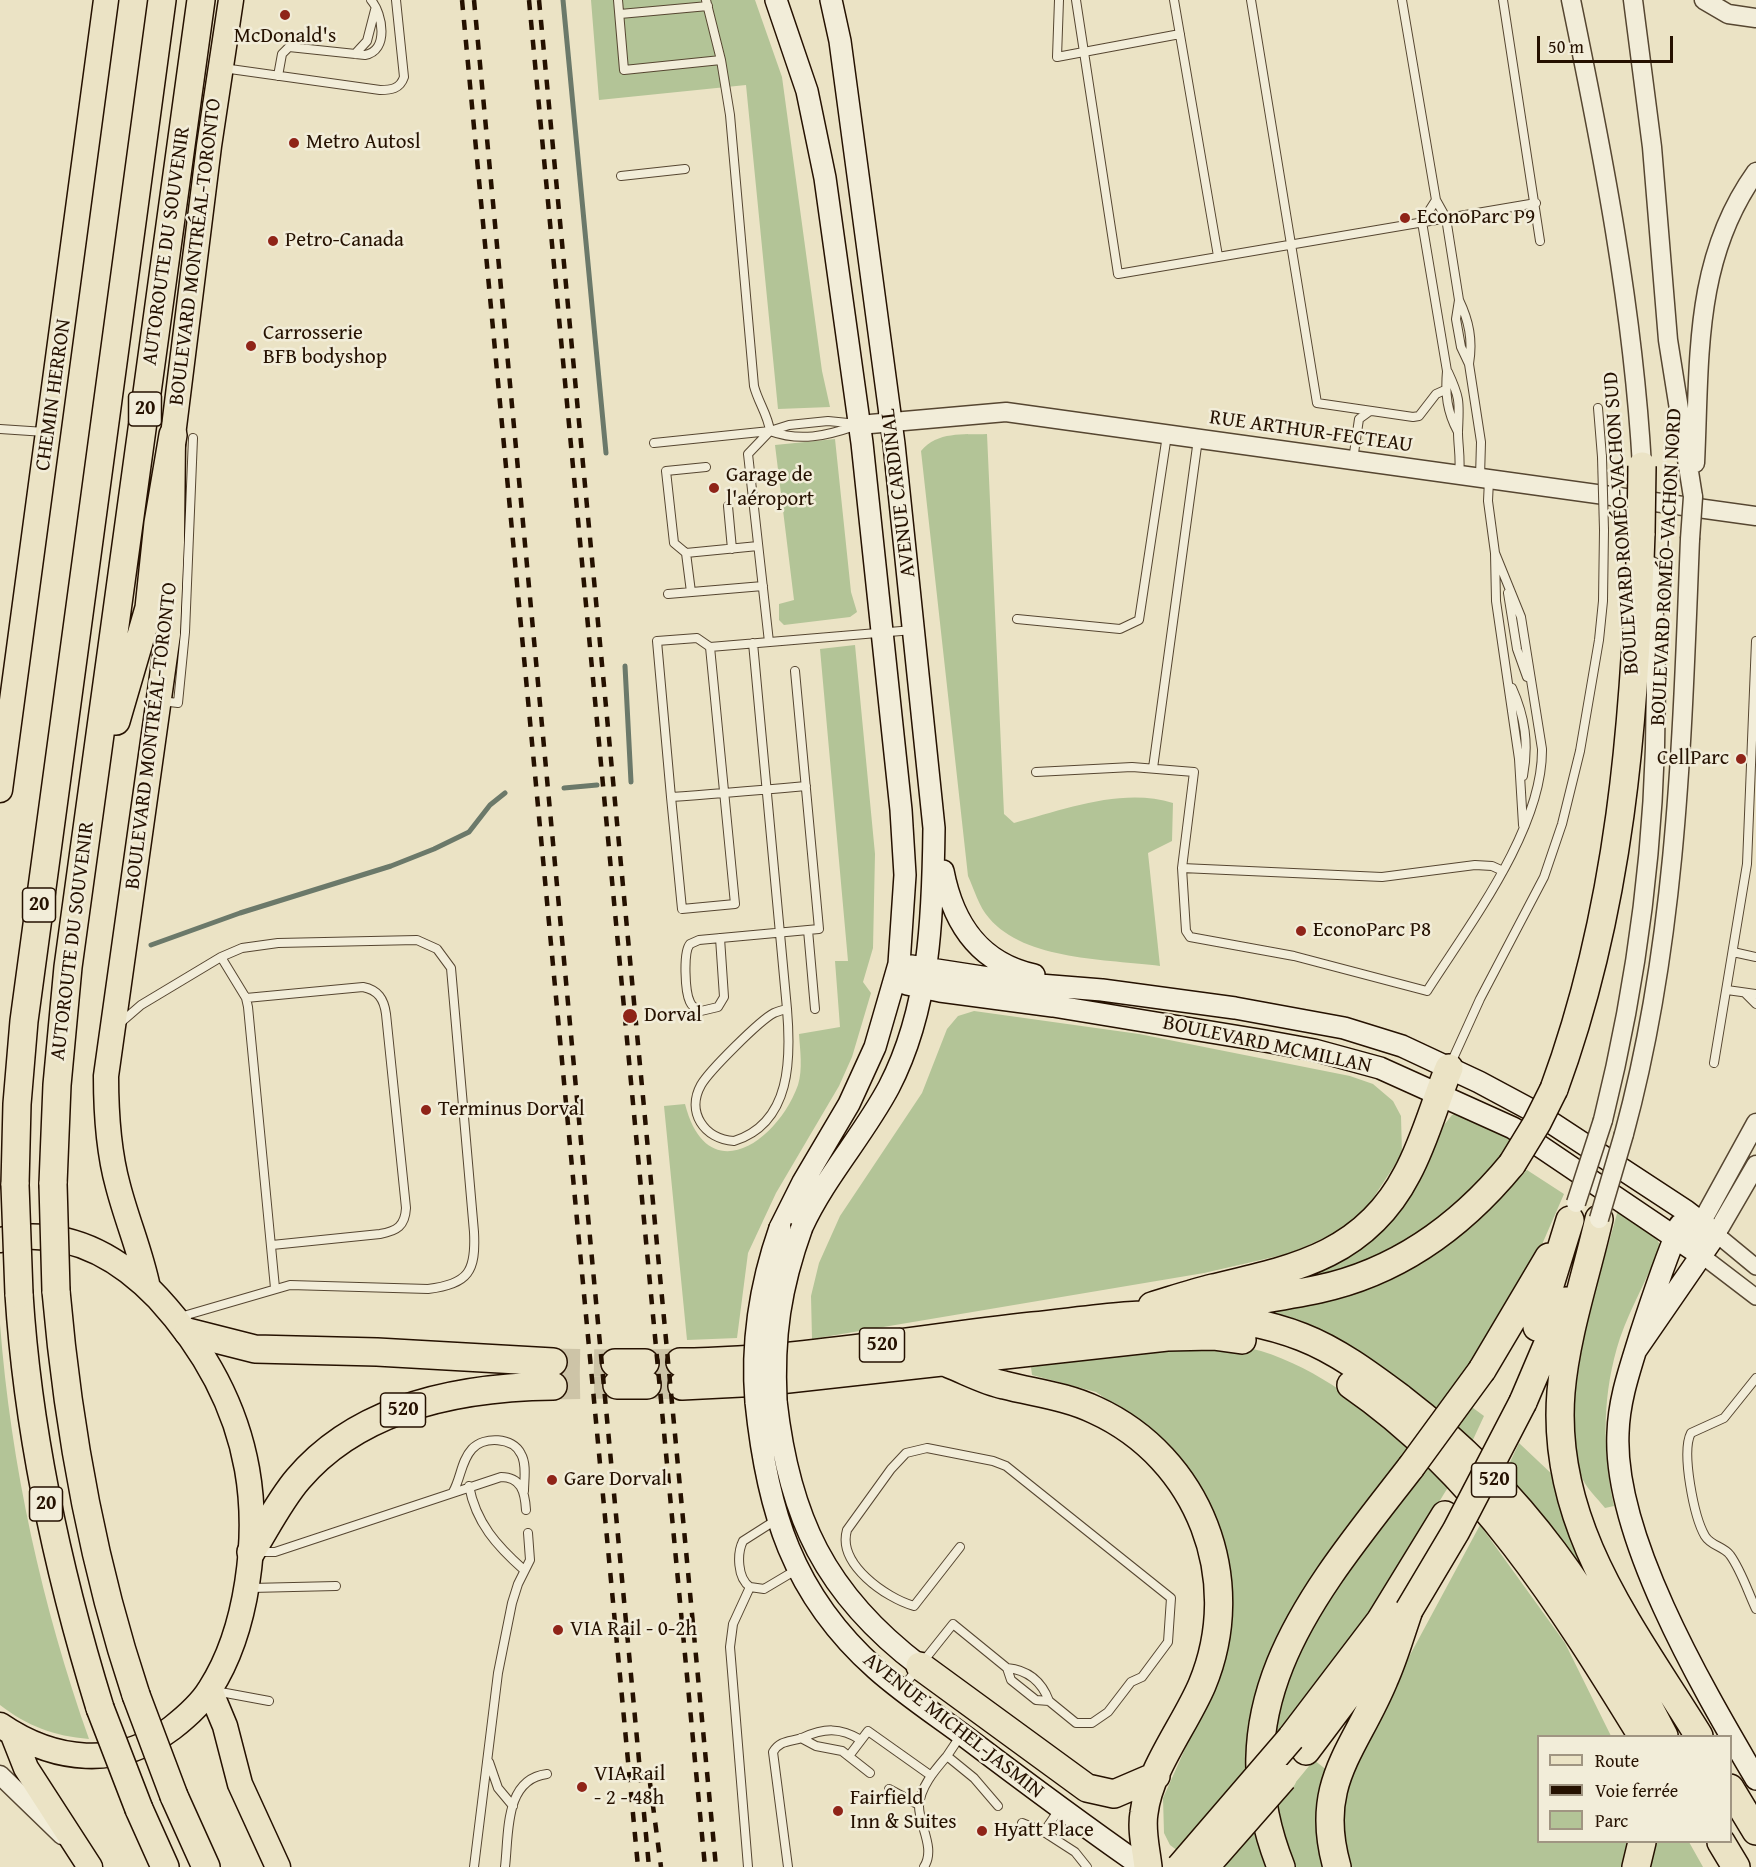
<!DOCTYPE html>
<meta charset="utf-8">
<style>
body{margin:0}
#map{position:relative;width:1756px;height:1867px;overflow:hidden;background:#ebe3c5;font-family:"Gentium Book Plus",serif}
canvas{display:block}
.legend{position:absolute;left:1537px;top:1735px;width:195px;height:108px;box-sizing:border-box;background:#f2edd9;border:2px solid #a09582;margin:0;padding:8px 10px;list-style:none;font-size:18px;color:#251100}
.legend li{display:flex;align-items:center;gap:12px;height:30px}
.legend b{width:30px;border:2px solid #a09582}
.scale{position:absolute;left:1537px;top:36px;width:136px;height:27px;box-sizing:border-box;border:3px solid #251100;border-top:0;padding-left:8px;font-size:18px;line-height:21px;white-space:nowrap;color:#251100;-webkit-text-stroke:4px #f2edd9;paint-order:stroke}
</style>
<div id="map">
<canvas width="1756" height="1867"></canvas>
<ul class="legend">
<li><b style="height:8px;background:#ebe3c5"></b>Route</li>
<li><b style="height:8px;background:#251100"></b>Voie ferrée</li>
<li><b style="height:16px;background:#b3c497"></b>Parc</li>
</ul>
<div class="scale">50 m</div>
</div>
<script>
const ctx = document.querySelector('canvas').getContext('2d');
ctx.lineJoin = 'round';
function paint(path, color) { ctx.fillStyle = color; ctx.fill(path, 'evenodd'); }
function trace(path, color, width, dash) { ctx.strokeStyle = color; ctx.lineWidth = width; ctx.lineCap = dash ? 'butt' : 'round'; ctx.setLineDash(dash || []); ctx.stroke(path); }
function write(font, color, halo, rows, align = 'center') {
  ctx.font = font + ' "Gentium Book Plus",serif'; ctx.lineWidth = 5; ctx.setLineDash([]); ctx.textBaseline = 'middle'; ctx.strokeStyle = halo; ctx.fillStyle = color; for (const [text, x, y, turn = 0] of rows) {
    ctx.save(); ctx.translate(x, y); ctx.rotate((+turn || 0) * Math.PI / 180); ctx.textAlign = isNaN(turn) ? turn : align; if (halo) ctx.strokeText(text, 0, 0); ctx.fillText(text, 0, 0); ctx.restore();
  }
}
paint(new Path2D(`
 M 591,0 L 755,0 L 782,77 L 822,371 L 830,407 L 778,409 L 746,85 L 599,100 Z
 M 987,434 L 1004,814 L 1014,823 C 1063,810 1122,787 1173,803 L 1172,841 L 1148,853 L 1160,966 C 1108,959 1025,961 989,918 C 979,907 974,889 968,876 L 921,451 C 938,431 962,435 987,434 Z
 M 835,439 L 851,592 L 857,612 L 850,617 L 784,625 L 779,620 L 779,604 L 794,600 L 775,445 Z
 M 855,645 L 875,854 L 873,948 L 863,982 L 871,993 L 852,1057 L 839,1086 L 776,1193 L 748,1253 L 737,1338 L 687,1340 L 664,1106 L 685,1104 C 707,1190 777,1143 798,1085 C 803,1069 800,1050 799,1034 L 840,1027 L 835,961 L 848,961 L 820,649 Z
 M 974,1011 L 1139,1034 L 1350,1076 L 1373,1084 L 1393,1101 L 1401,1116 L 1402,1154 L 1366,1209 L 1346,1228 L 1291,1253 L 1204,1273 L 812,1339 L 811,1296 L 819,1263 L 840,1216 L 922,1093 L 947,1029 L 958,1016 Z
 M 1461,1111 L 1515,1138 C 1480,1185 1435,1230 1381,1256 C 1361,1266 1338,1272 1316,1280 L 1314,1271 L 1413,1185 L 1444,1125 L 1452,1115 Z
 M 1527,1170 L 1564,1194 L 1530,1272 L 1439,1415 L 1267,1315 L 1267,1307 L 1435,1253 L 1464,1232 Z
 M 1618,1210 L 1657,1239 L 1660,1245 C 1649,1277 1631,1306 1620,1338 C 1602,1393 1602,1450 1614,1506 L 1605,1508 C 1598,1499 1584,1486 1581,1475 C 1559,1396 1597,1287 1618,1210 Z
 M 0,1324 C 11,1466 42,1606 89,1739 C 54,1736 27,1726 0,1705 Z
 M 1187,1343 C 1211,1344 1237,1344 1261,1351 C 1319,1369 1367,1408 1412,1446 L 1258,1699 L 1249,1729 L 1251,1760 L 1270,1867 L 1199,1867 L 1170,1845 L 1164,1833 L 1163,1798 L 1207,1700 L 1231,1613 L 1229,1562 L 1216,1517 L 1166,1441 L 1096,1392 L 1032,1375 L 1031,1367 Z
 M 1469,1405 L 1484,1416 L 1471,1444 L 1452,1428 Z
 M 1519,1443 L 1555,1477 L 1587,1571 L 1582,1574 L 1503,1477 Z
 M 1428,1459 L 1450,1484 L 1365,1623 L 1267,1750 L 1268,1735 L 1306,1629 Z
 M 1480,1525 L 1565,1643 L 1611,1736 L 1538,1736 L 1538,1842 L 1631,1842 L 1626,1867 L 1347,1867 L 1344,1858 L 1342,1795 L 1368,1733 Z
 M 1314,1760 L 1328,1771 L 1326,1867 L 1290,1867 L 1272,1811 Z
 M 1654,1842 L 1689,1842 L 1703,1867 L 1650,1867 Z`), '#b3c497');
trace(new Path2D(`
 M 563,0 L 606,453
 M 625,666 L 631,782
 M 564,788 L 597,785
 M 151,945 L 240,913 L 391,866 L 434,849 L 469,832 L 490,805 L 505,793`), '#6b796a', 5);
trace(new Path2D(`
 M 553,1362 L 615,1363
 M 645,1363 L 680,1362
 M 647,1385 L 682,1386
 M 553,1386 L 617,1385`), '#cdc4a7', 27, [27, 14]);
const service = new Path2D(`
 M 618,0 L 624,70 L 721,60
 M 706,0 L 721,60 L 730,115 L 754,386 C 758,402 768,415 770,431 L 748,454 L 769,642
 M 1059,0 L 1057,57 L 1180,34
 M 1076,0 L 1118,274 L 1536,203
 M 1174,0 L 1218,256
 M 1251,0 L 1317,403 L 1413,417 L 1419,416 L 1436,394 L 1445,390
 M 1402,0 L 1436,200 L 1446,218 L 1459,300 L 1456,319 L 1461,347 L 1469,364 L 1481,442 L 1480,477
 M 1503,0 L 1540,241
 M 620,14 L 708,6
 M 355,54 L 367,41 L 375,10
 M 223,68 L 380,90 C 391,90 400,89 404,77 L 396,0
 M 278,76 L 282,54 L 289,47 L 365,55 C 389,51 383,14 371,0
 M 621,176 L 685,169
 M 1436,200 L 1422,222 L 1447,371 C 1445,394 1447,412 1458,432
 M 1459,300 C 1469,321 1473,340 1469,364
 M 1448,372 C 1461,400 1459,403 1458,432 C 1458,446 1461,459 1459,474
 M 1598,408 L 1602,457
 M 0,429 L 45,432
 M 770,431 C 800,442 826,436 855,426
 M 654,443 L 770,431 L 789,425 L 828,421 L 858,424
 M 1353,460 L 1359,419 L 1370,411
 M 1489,480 L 1488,501 L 1495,553 L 1496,601 L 1519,759 L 1523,825
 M 728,506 L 732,549
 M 686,553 L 758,546
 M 691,592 L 686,553 L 674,543 L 666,471 L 706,467
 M 1508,593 L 1517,649 L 1527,677
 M 668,594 L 763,586
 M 1017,619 L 1120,629 L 1139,620 L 1167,435
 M 753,643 L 787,1009 C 791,1057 792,1123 734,1141 C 704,1139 686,1112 701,1085 C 709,1071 760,1020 774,1013 C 778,1011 783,1010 787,1009
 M 795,671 L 819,929 L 808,930 L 815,1009
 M 1512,688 C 1525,717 1529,744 1523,776
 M 161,701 L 178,703 L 185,632 L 193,438
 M 1153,768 L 1198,439
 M 1036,772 L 1132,767 L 1194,772 L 1182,868 L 1186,931 L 1190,937 L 1294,956 L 1427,991 C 1469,925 1543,829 1542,749 L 1521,617 L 1495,553
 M 806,786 C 761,790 716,794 671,797 L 682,909 L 735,904 L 710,647 L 913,630
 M 671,797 L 657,641 L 697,638 L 710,647
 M 1182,868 L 1382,877 L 1475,865 L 1492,866 L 1503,871
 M 720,938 L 724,997 L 718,1007 L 701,1011 C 696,1009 692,1007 690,1002 C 685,992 683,952 690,944 L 699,940 L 808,930
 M 1733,952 L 1756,957
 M 221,957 L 246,998 L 248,1007 L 275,1288
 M 1727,990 L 1756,994
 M 1746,994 L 1756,1004
 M 246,998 L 363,987 C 378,990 384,999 386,1014 L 406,1208 C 405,1226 397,1231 380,1234 L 272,1245
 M 119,1024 L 141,1005 L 221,957 L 242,948 L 278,943 L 417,940 L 437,949 L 451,968 L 474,1232 C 476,1271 469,1284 428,1289 L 290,1285 L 180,1317
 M 1451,1063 L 1480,999 L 1544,877 L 1562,824 L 1580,751 L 1599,640 L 1603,601 L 1604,530
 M 1714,1063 L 1747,864 L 1756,641
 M 1756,1378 L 1724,1418 L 1691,1433 C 1681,1452 1694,1517 1705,1536 C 1711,1546 1723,1546 1730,1555 C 1741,1570 1748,1592 1756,1609
 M 469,1486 C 476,1523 497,1546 524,1570
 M 453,1492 C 461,1478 461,1461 472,1449 C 484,1436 513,1437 521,1454 C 527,1464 524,1480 524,1491
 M 776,1520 L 743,1541 C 737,1553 737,1578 750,1587 L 764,1589 L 796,1570
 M 258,1552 L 275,1552 L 501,1477 C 521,1477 525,1492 526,1510
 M 251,1588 L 336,1586
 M 1007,1668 C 1028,1670 1042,1682 1049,1701
 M 902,1688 L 953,1624 L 1007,1668 L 1011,1680 L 1036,1700 L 1049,1701 L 1076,1723 L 1092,1723 L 1108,1712 L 1131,1682 L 1142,1677 L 1168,1642 L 1171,1598 L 1006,1466 L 993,1461 L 927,1448 L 906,1453 L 891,1469 L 847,1530 C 837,1564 886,1598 914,1606 L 960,1547
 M 215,1691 L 269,1701
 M 961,1735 L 947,1756 L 974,1778 L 998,1806
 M 801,1738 L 816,1746 L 842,1751 L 870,1773
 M 849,1756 L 868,1731 L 930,1775
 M 489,1762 L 498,1788 L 513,1806
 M 889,1789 L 919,1805
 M 1022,1823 L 1044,1832 L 1060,1808
 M 1044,1832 L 1075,1852 L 1087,1867
 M 474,1867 L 498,1673 L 512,1603 L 518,1584 L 530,1560 L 528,1533
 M 505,1867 C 509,1834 504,1779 547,1774
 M 748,1867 L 730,1647 L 733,1624 L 750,1587
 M 788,1867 L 773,1752 C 780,1740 790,1742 802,1738 C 824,1728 840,1727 861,1740
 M 924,1867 C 936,1848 919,1826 919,1806 C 920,1787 935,1770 947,1756`);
const minor = new Path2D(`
 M 1716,1234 L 1756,1267
 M 1701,1255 L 1756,1297`);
const tertiary = new Path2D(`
 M 1571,0 C 1603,155 1633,308 1642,466
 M 1633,0 L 1652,147 L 1668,340 L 1693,497
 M 1704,0 L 1728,14 L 1756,18
 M 859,425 L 1006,412 L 1756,516
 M 1695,463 C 1700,359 1693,260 1756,172
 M 1603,1120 C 1648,939 1665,753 1651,566
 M 1624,1134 C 1677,939 1682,740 1690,539
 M 1716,1234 L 1756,1165
 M 1689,1245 L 1756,1123
 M 0,1775 L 62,1835`);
const secondary = new Path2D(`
 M 776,0 L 807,91 L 825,178 L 862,443 L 901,810 L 905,875 L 899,964 L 875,1047 L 849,1104 L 803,1182 L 780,1228
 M 943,871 C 953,923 979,963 1034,975
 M 911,966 L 1027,984 L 1102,990 L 1235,1008 L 1344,1028 L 1402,1046 L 1479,1082 L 1535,1112 L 1686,1211 L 1716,1234 L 1636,1350
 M 907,984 L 940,991 L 1053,1006 L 1265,1041 L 1314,1050 L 1380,1068 L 1513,1128 L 1701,1255
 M 1680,1225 C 1664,1262 1652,1299 1640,1336 C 1630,1369 1619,1399 1618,1433 C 1613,1537 1704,1690 1756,1779
 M 802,1227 C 825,1177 863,1136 889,1087 C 930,1008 933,916 934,828 L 894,444 L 840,41 L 831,0
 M 776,1401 C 789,1517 825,1594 920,1666
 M 756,1402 C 767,1510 792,1594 876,1669 C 904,1694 936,1715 967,1738 C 1025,1782 1083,1825 1143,1867`);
const primary = new Path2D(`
 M 0,790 L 106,0
 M 0,1240 C 63,1227 115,1253 158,1298 C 203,1347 235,1402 247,1469 C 259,1537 248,1630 210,1689 C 201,1704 186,1717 172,1728 C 118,1769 54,1762 0,1725
 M 148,1288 C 141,1253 127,1221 118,1186 C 108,1150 106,1113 106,1076 L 168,634 L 172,542 L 173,435 L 209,146 L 231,0
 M 210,1690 L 225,1726 L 240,1784 L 278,1867
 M 13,1735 L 26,1768 L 90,1867`);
const motorway = new Path2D(`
 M 116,721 L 149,608 L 158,523 L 173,435
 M 1554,1089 C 1620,910 1635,722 1641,533
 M 53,1184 L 57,1085 L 68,967 L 201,0
 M 15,1185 L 17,1104 L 24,1021 L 162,0
 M 1599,1219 C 1586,1276 1566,1334 1561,1392 C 1550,1526 1633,1629 1699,1736
 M 56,1291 C 68,1429 92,1563 136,1695
 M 19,1294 C 28,1436 58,1572 100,1708
 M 1152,1306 C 1172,1300 1192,1293 1213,1288 C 1294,1269 1365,1255 1407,1174 C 1425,1141 1435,1102 1449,1068
 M 1206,1309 C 1243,1302 1281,1297 1319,1289 C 1398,1272 1461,1226 1512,1164
 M 1537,1327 L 1570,1220
 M 188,1332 L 255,1349 L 377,1352 L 553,1362
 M 680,1362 C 799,1361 915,1339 1033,1326 C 1082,1321 1131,1313 1180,1314 C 1220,1316 1264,1322 1302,1337 C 1338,1351 1371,1376 1402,1399 C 1528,1496 1593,1598 1664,1736
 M 615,1363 L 645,1363
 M 949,1364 C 967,1371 985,1381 1004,1385 C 1035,1393 1066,1396 1095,1410 C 1200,1458 1246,1580 1202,1685 C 1185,1725 1149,1770 1144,1813 C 1141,1830 1146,1849 1148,1867
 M 1482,1370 L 1549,1257
 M 617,1385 L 647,1385
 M 1351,1385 C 1480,1474 1562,1606 1642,1736
 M 682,1386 L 761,1382 L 1167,1337 L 1213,1336 L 1242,1340
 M 1523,1402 L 1566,1301
 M 251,1552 C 266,1528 280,1500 298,1479 C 361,1405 462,1387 553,1386
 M 920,1666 L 1087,1788 L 1114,1794 L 1156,1776
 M 1291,1738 L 1380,1621 L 1445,1515
 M 1306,1751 L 1388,1642
 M 1730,1788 L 1756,1831
 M 174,1796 L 206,1867
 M 139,1809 L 165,1867
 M 1721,1842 L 1736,1867
 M 1281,1867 C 1215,1702 1316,1590 1411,1467
 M 1337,1867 C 1313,1783 1355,1750 1384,1680 C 1394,1658 1401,1633 1409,1610
 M 1636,1867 L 1642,1842`);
trace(service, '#564631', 10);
trace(minor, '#564631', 18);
trace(tertiary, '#564631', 21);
trace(secondary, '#251100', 24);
trace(primary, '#251100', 27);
trace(motorway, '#251100', 30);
trace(service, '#f2edd9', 8);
trace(minor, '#f2edd9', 15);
trace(tertiary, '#f2edd9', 18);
trace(secondary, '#f2edd9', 21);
trace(primary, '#ebe3c5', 24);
trace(motorway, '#ebe3c5', 27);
trace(new Path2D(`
 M 462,0 L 638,1867
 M 474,0 L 649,1867
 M 529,0 L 705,1867
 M 539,0 L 716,1867
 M 650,1783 L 661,1867`), '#251100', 4.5, [10, 10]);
const serviceBridge = new Path2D(`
 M 1602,457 L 1604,530`);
const tertiaryBridge = new Path2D(`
 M 1690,539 L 1693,497
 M 1576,1203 L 1603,1120
 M 1599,1219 L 1624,1134`);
const secondaryBridge = new Path2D(`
 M 776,1401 C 773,1336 780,1288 802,1227
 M 756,1402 C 751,1341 760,1285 780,1228`);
const motorwayBridge = new Path2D(`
 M 1641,533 L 1642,466
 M 1512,1164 L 1537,1123 L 1554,1089
 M 53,1184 L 56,1291
 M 15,1185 L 19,1294
 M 1411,1467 L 1482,1370
 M 1409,1610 L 1456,1531 L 1523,1402
 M 136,1695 L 174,1796
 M 100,1708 L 139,1809
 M 1180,1867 L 1291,1738
 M 1205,1867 L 1283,1778`);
trace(serviceBridge, '#564631', 10, []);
trace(tertiaryBridge, '#564631', 21, []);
trace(secondaryBridge, '#251100', 24, []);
trace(motorwayBridge, '#251100', 30, []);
trace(serviceBridge, '#f2edd9', 8);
trace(tertiaryBridge, '#f2edd9', 18);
trace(secondaryBridge, '#f2edd9', 21);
trace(motorwayBridge, '#ebe3c5', 27);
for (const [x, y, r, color] of [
 [285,15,6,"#8f2418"],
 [294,143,6,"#8f2418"],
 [1405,218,6,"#8f2418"],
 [273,241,6,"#8f2418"],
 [251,346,6,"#8f2418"],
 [714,488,6,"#8f2418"],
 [1741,759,6,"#8f2418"],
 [1301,931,6,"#8f2418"],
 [630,1016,8,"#8f2418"],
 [426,1110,6,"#8f2418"],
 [552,1480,6,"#8f2418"],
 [558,1630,6,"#8f2418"],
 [582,1787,6,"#8f2418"],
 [838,1811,6,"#8f2418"],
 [982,1831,6,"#8f2418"]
]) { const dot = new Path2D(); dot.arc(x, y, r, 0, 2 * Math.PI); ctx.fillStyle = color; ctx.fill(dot); trace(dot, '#f2edd9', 2); }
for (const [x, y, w] of [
 [145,409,33],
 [39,905,33],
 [882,1345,45],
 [403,1410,45],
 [1494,1480,45],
 [46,1504,33]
]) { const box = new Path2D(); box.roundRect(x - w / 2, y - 17, w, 34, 4.5); ctx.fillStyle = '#f2edd9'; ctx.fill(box); trace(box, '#251100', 1.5); }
write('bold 20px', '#251100', null, [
 ["20",145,409],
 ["20",39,905],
 ["520",882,1345],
 ["520",403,1410],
 ["520",1494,1480],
 ["20",46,1504]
]);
write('21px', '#251100', '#f2edd9', [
 ["McDonald's",285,37,"center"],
 ["Metro Autosl",306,143],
 ["EconoParc P9",1417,218],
 ["Petro-Canada",285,241],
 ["Carrosserie",263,334],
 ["BFB bodyshop",263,358],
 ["Garage de",726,476],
 ["l'aéroport",726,500],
 ["CellParc",1729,759,"right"],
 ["EconoParc P8",1313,931],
 ["Dorval",644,1016],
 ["Terminus Dorval",438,1110],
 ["Gare Dorval",564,1480],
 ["VIA Rail - 0-2h",570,1630],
 ["VIA Rail",594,1775],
 ["- 2 - 48h",594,1799],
 ["Fairfield",850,1799],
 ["Inn & Suites",850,1823],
 ["Hyatt Place",994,1831]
], 'left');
write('21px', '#251100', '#f2edd9', [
 ["AUTOROUTE DU SOUVENIR",167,246,-82],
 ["BOULEVARD MONTRÉAL-TORONTO",196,252,-83],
 ["CHEMIN HERRON",54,395,-82],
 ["RUE ARTHUR-FECTEAU",1311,432,8],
 ["AVENUE CARDINAL",899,493,-97],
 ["BOULEVARD ROMÉO-VACHON SUD",1622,523,-94],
 ["BOULEVARD ROMÉO-VACHON NORD",1667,567,-87],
 ["BOULEVARD MONTRÉAL-TORONTO",152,736,-83],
 ["AUTOROUTE DU SOUVENIR",73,941,-83],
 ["BOULEVARD MCMILLAN",1267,1045,12],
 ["AVENUE MICHEL-JASMIN",953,1726,38]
]);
</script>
